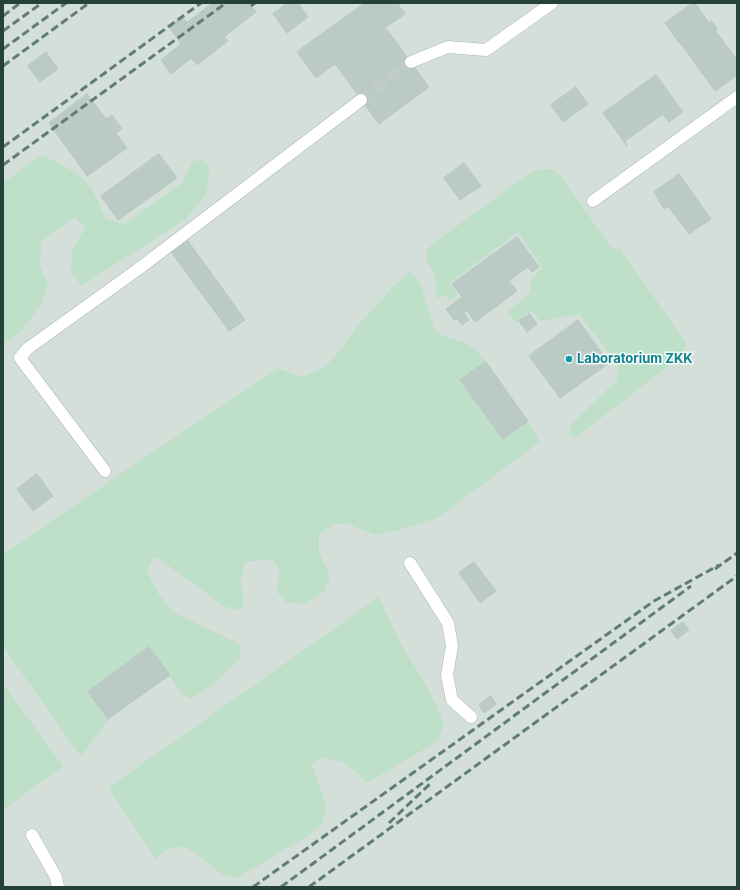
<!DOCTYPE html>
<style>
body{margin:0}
#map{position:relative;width:740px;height:890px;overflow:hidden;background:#e6efeb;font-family:Inter,sans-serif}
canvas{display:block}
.frame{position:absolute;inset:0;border:4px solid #24423a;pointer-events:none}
</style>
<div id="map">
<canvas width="740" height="890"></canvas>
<div class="frame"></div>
</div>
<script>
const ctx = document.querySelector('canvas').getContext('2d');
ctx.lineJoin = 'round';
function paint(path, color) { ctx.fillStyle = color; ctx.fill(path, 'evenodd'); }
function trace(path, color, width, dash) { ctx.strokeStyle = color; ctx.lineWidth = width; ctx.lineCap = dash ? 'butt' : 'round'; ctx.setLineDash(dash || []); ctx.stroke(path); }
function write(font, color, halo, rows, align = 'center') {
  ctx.font = font + ' Inter,sans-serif'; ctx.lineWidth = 3; ctx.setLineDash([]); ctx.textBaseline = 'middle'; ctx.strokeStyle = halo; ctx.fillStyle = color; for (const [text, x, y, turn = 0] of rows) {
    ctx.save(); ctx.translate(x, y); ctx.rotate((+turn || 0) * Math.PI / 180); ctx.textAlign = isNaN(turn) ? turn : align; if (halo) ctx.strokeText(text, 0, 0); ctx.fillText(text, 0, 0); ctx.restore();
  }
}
paint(new Path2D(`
 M 3,3 L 737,3 L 737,887 L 3,887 Z`), '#d4dfda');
paint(new Path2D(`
 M 42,155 L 77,173 L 92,189 L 106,219 L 125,224 L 182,183 L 192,162 L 201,159 L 210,168 L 206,195 L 186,219 L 81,286 L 71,271 L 72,252 L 85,227 L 75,217 L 42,241 L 40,266 L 48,285 L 40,306 L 20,332 L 3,345 L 3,183 Z
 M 543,169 L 552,169 L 561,176 L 612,249 L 620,249 L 684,340 L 686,345 L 683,355 L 575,438 L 569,434 L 571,425 L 617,380 L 618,364 L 579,314 L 540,321 L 531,310 L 516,323 L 507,312 L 530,293 L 532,278 L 543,268 L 518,232 L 449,283 L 458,295 L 449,301 L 444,294 L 437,299 C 436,291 436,282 434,274 C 428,259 419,255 435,242 L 533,171 Z
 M 410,272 L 420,282 L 435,330 L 445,337 L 463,342 L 477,350 L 486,362 L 460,380 L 503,439 L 528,421 L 540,442 L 437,518 L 403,529 L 376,535 L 348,524 L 334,524 L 319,534 L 319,552 L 330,576 L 324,592 L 305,604 L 286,602 L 277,592 L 279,569 L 272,559 L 245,562 L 241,581 L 244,603 L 240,611 L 224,606 L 165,563 L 154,557 L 147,571 L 159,595 L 175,613 L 236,642 L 241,647 L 240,658 L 218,681 L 191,699 L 184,696 L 149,647 L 88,692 L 108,719 L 81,757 L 3,646 L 3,554 L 277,368 L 301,377 L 325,367 L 342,348 L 358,325 L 397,283 Z
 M 379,597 L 403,648 L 425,683 L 436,704 L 444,725 L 439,738 L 430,746 L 367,783 C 348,764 346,760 319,758 L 312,766 L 327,807 L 322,824 L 306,837 L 237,878 C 210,878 197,838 168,849 C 164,850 159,856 156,859 L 108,788 Z
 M 3,684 L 63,766 L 3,810 Z`), '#bfe0c8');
const building = new Path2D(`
 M 213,3 L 230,3 L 231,5 L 234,3 L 249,3 L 256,12 L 224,37 L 228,41 L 197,65 L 191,58 L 171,74 L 161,60 L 181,44 L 169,27 L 182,17 L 187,22 Z
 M 288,3 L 298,3 L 308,17 L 287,33 L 273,14 Z
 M 365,3 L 397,3 L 405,14 L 386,27 L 316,78 L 297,52 Z
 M 693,3 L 695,3 L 709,23 L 680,44 L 665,23 Z
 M 712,21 L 717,29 L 715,30 L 737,60 L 737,75 L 715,91 L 681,44 Z
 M 385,27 L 429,87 L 379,124 L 335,64 Z
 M 46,52 L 58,69 L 40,82 L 28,66 Z
 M 656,75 L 683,112 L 669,122 L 663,114 L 625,141 L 627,146 L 603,113 Z
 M 576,87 L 588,104 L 563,122 L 551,105 Z
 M 87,94 L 106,119 L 112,115 L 122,129 L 116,133 L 127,148 L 87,176 L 49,123 Z
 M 159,154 L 177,178 L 118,220 L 101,196 Z
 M 464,163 L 481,186 L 460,200 L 444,178 Z
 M 679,174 L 711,219 L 689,234 L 668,206 L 664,209 L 654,192 Z
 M 517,237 L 539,267 L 532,272 L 528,267 L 464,313 L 469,320 L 462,325 L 457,318 L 454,320 L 446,309 L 462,297 L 452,284 Z
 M 188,241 L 245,320 L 229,331 L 171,252 Z
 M 509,281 L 517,291 L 475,322 L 467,311 Z
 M 530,314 L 537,324 L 527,332 L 519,321 Z
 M 578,320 L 609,363 L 560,398 L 529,356 Z
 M 486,362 L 528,421 L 503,439 L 460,380 Z
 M 37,474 L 53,496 L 33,511 L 17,489 Z
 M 474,562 L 496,591 L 480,603 L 459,573 Z
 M 683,622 L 689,630 L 677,639 L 671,631 Z
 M 149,647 L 170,675 L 108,719 L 88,692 Z
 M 491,696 L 496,704 L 484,713 L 479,705 Z`);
paint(building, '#bbcac4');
trace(building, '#b8c9c2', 1);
trace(new Path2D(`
 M 361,100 L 411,62`), '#bfccc8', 12, [12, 6]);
const minor = new Path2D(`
 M 411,62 L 448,47 L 486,50 L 552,3
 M 593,201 L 737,97
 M 105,471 L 20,358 L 27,349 L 137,270 L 361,100
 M 410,563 L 448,623 L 452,646 L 447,675 L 452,700 L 471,717
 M 32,835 L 56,877 L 58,887`);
trace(minor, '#a8b8b2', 13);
trace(minor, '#fff', 12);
trace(new Path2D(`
 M 251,6 L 255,3
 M 3,16 L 20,3
 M 3,31 L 42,3
 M 3,49 L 66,3
 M 3,66 L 89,3
 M 3,147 L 201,3
 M 3,165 L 226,3
 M 715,569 L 737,553
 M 389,823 L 432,782
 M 253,887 L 609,633 L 654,601 L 719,565
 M 281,887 L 691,586
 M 309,887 L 737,576`), '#5f7d75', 3, [8, 4]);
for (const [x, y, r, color] of [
 [569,359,4,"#0f9aa8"]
]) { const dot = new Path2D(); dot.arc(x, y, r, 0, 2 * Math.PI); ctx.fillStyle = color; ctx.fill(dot); trace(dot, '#f7fbf9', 1.5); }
write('bold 13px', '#0d838f', '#f7fbf9', [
 ["Laboratorium ZKK",577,359]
], 'left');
</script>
